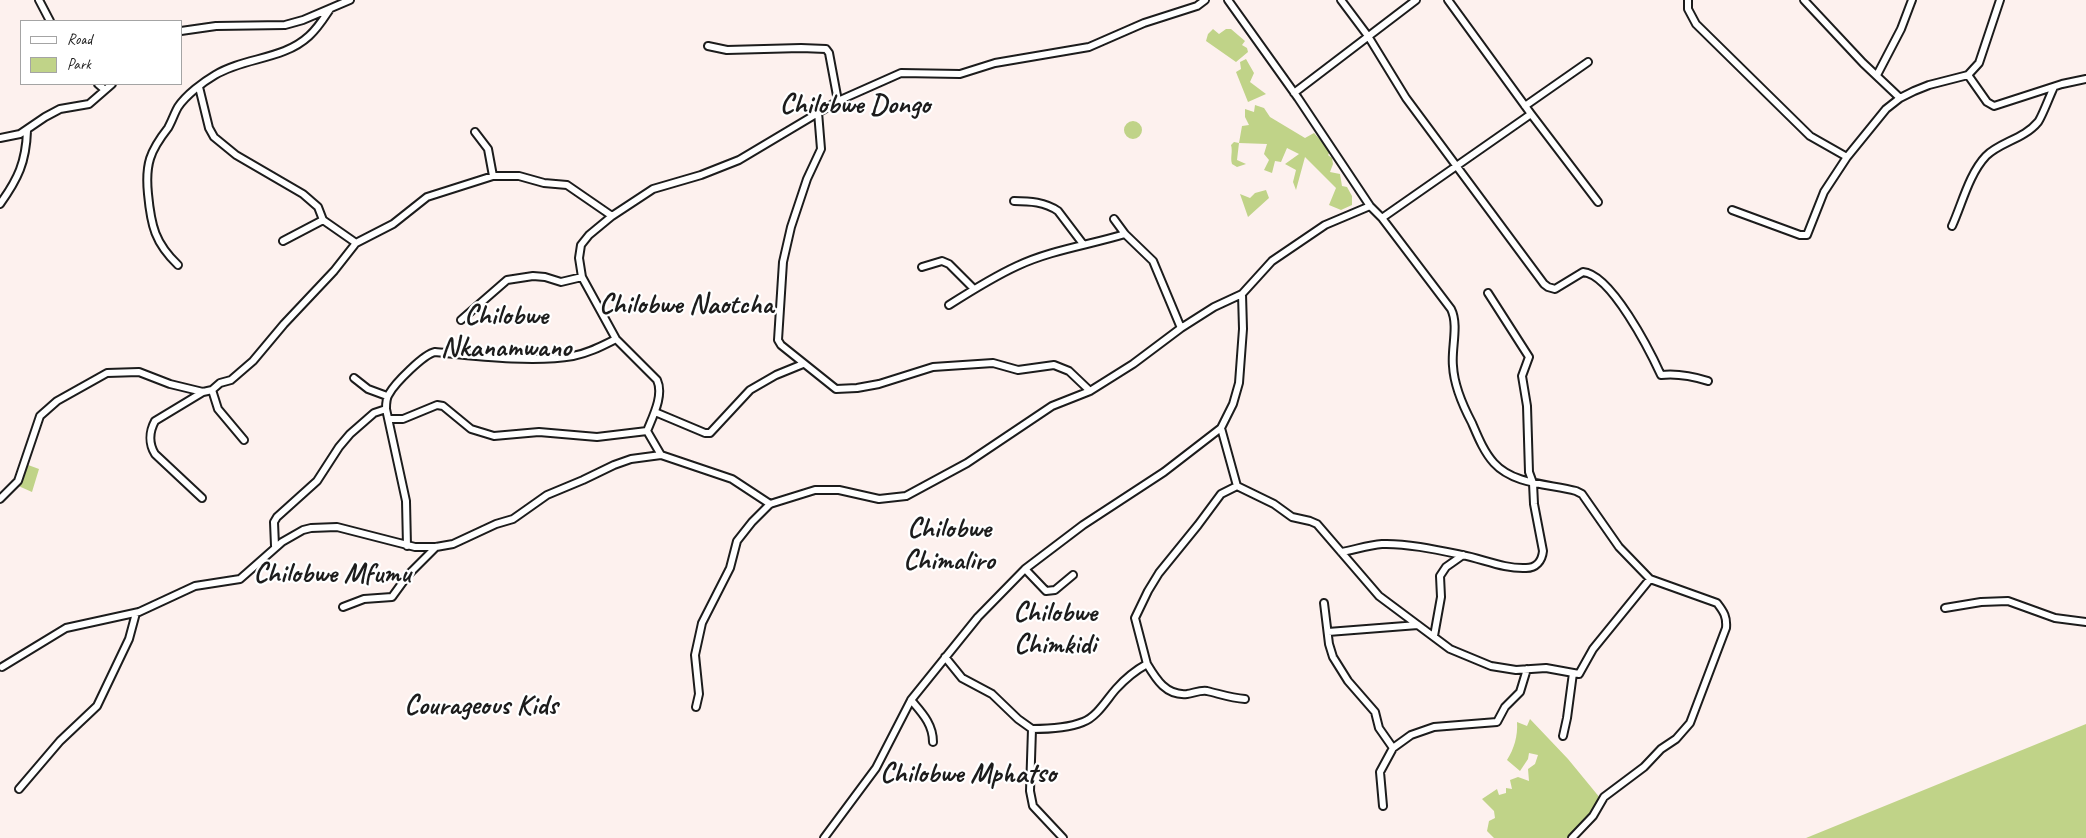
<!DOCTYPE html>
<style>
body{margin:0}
#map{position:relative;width:2086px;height:838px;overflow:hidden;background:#fdf1ee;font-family:Caveat,sans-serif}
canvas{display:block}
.legend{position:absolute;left:20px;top:20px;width:162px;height:65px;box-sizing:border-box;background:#fff;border:1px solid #a4a4a4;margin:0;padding:6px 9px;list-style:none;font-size:15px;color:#1c1c1c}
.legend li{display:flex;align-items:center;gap:10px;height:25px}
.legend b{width:25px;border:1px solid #a4a4a4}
</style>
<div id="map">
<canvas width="2086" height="838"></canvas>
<ul class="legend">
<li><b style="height:6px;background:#fff"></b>Road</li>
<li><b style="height:14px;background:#c0d388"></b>Park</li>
</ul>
</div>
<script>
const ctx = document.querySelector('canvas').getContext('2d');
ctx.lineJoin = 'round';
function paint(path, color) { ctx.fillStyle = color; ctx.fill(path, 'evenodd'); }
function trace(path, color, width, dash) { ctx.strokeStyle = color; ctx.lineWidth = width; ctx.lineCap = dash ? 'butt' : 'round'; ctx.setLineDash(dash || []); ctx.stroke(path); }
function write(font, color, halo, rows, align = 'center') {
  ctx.font = font + ' Caveat,sans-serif'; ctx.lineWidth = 4.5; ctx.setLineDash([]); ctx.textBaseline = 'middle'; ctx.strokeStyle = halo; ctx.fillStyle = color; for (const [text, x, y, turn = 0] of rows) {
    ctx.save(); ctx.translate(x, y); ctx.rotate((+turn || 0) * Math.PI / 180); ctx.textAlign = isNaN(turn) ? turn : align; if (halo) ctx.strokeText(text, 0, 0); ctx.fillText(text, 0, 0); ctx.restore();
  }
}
paint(new Path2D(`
 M 1213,29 L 1219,34 L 1226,29 L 1231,29 L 1245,41 L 1242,45 L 1247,48 L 1248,52 L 1236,62 L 1206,41 L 1208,34 Z
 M 1246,59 L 1254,73 L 1250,82 L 1266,94 L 1248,102 L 1236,72 L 1241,69 L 1240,62 Z
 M 1255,105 L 1264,108 L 1270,117 L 1305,138 L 1314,133 L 1331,151 L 1328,155 L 1332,158 L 1333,164 L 1330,172 L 1340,174 L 1342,186 L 1347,187 L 1352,196 L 1352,205 L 1341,210 L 1329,205 L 1336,188 L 1305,157 L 1296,190 L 1293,182 L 1296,170 L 1285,164 L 1299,154 L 1287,148 L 1281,162 L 1275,161 L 1272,173 L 1264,170 L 1269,160 L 1264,154 L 1267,144 L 1239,143 L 1237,160 L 1246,164 L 1237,167 L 1232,164 C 1230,157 1233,152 1231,145 L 1234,142 L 1239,143 L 1242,126 L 1249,125 L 1245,117 L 1245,109 L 1254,112 Z
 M1124 130a9 9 0 1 1 18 0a9 9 0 1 1-18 0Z
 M 1266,190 L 1269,198 L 1248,217 L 1240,194 L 1250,198 L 1255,193 Z
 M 20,462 L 39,469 L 32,492 L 14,484 Z
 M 1530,719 L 1568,759 L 1605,804 L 1596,817 L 1572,838 L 1494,838 L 1487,831 L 1489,821 L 1495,818 L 1494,811 L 1482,799 L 1497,789 L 1499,795 L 1506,793 L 1506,788 L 1512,789 L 1510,780 L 1518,777 L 1529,781 L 1528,769 L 1535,764 L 1538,755 L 1529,753 L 1528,759 L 1520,771 L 1507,760 C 1514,749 1518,736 1517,722 L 1527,726 Z
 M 2086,724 L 2086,838 L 1806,838 Z`), '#c0d388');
const street = new Path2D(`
 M 39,0 L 50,21
 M 1228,0 L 1298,98 L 1370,206 L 1382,218 L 1451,309 C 1459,325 1451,349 1453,366 C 1454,386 1463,406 1472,423 C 1478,437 1484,452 1494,463 C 1514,485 1550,484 1576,491 L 1582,494 L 1619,547 L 1650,579 L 1717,603 C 1724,612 1727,617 1726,628 L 1690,723 L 1676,739 L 1661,749 L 1644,767 L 1604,797 L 1593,816 L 1572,838
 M 1341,0 L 1368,36 L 1406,98 L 1544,284 L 1548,287 L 1555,289 L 1583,272 C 1611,274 1650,351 1661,375 C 1678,373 1692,376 1708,381
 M 1448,0 L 1531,114 L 1598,202
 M 1688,0 L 1688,9 L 1696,24 L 1810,136 L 1847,157
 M 1804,0 L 1863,63 L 1900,98
 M 181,31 L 216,26 L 285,25 L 303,20 L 350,0
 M 708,46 L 727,50 L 801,48 L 826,49 L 829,53 L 838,101
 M 1877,75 L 1901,29 L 1912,0
 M 1968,75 L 1987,102 L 1994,106 L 2062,84 L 2086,79
 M 98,84 L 105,90
 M 199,87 L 209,128 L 214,137 L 236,155 L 303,194 L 318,207 L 323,220 L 356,243
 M 1294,93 L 1416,0
 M 1525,106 L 1588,62
 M 818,112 L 821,149 L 807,179 L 791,227 L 783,262 L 778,340 L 781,345 L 836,389 L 857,388 L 879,384 L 933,367 L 993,363 L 1018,370 L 1054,365 L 1069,371 L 1090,391
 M 475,132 L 488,149 L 493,176
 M 0,138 L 20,134 L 45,117 L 60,109 L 89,104 L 112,84
 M 1014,201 C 1030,201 1045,202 1058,211 L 1083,244
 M 0,204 C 18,179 26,162 27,131
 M 1732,210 L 1800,235 L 1807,235 L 1824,192 L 1847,157 L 1886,109 L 1900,98 L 1914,91 L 1929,85 L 1968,75 L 1979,63 L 2000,0
 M 1382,218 L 1531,114
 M 1114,219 L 1125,234 L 1153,261 L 1181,328
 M 1952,226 C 1962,204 1969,174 1986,156 C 2000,142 2024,139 2038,122 C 2042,117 2050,95 2054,87
 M 283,241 L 323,220
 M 178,265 C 155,243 151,226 148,194 C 145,164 150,151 168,128 C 172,121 174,114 178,107 C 186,95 203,82 215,75 C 245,57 283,60 309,36 C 318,28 324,18 330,9
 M 922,267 L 942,261 L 949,264 L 974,289
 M 949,305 C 971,291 993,277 1017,266 C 1051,250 1089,245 1125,234
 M 461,320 L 507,280 L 533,276 L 545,277 L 561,282 L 582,277
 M 354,378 L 368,389 L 387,396
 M 212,390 L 218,409 L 244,440
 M 655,412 L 705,433 L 710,433 L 750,390 L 776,375 L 803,364
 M 389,419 L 403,419 L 437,405 L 443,406 L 471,429 L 494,436 L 539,432 L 597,437 L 647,431
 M 1221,428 L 1237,486
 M 202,498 L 155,454 C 149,444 149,432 155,421 L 203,392
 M 0,499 L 18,481 L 40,416 L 57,401 L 107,373 L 139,372 L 170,384 L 203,392 L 212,390 L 220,383 L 231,380 L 253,361 L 284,324 L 334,271 L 356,243 L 393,224 L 427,197 L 493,176 L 519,176 L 544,183 L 567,185 L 612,216
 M 770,504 L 732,479 L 661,455 L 647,431 C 653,416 664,395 657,380 L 616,339 L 582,277 L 579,258 L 581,245 L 589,235 L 612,216 L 653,189 L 701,175 L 739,160 L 838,101 L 901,73 L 960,74 L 995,63 L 1089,47 L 1144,23 L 1197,6 L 1205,0
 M 275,546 L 274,522 L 277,517 L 317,481 L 339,447 L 350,434 L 374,413 L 386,409
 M 407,546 L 406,501 L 386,409 C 386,404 386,398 389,394 C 395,383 424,354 435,352 C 476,356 534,363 573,356 C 589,353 602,346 616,339
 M 1341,552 C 1354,550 1368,545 1382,544 C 1406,543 1438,550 1462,555 C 1483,559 1504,569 1526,568 C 1536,568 1542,561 1543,551 L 1534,504 L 1533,483 L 1529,472 L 1527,406 L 1522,376 L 1529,357 L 1488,293
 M 1025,569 L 1046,591 L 1055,590 L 1073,575
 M 1324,603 L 1329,644 L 1333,657 L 1348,681 L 1375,712 L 1379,728 L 1393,748
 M 343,607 L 364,599 L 392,597 L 408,575 L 436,547
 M 1945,608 L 1981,602 L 2008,601 L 2055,618 L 2086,622
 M 1328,632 L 1418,625
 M 1434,636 L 1441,597 L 1440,576 L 1446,567 L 1463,555
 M 945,657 L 962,678 L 992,694 L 1018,719 L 1032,729
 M 1147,664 L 1135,618 L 1148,591 L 1159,573 L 1198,525 L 1221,494 L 1237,486 L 1274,504 L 1292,517 L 1310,521 L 1317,524 L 1379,596 L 1450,649 L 1491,666 L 1516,670 L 1546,668 L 1579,674 L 1593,649 L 1650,579
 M 2,667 L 66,628 L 139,612 L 195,586 L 240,579 L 282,542 L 303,530 L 311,528 L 337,527 L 415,547 L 436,547 L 453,544 L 496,524 L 513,519 L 547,495 L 583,480 L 614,465 L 631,459 L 661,455
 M 911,700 C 922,713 933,724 933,742
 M 696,707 L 699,694 L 695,655 L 702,623 L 730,568 L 737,541 L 752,522 L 770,504 L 815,490 L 839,490 L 879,499 L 906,496 L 967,463 L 1052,406 L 1090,391 L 1133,364 L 1181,328 L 1214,307 L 1242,294
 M 1032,729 C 1048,729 1068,728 1083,722 C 1097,717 1107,699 1116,689 C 1125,679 1136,670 1147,664 C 1156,679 1166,696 1187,694 C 1194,693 1200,690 1207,691 C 1220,694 1231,698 1245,699
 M 1032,729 L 1030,791 L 1033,806 L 1063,838
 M 1563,736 L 1567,718 L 1573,673
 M 19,789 L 60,741 L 97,706 L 129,639 L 136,613
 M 1383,806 L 1380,772 L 1393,748 L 1411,735 L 1434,727 L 1497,722 L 1505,707 L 1520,692 L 1527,669
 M 824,838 L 876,768 L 911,700 L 978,617 L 1025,569 L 1083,525 L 1164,472 L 1221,428 L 1233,404 L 1239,383 L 1243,329 L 1242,294 L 1272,261 L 1325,225 L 1370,206`);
trace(street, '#1c1c1c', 10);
trace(street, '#fff', 6);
write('bold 28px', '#1c1c1c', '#fff', [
 ["Chilobwe Dongo",855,106],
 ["Chilobwe Naotcha",686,306],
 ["Chilobwe",506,317],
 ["Nkanamwano",506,349],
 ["Chilobwe",949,530],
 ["Chimaliro",949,562],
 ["Chilobwe Mfumu",332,575],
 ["Chilobwe",1055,614],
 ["Chimkidi",1055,646],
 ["Courageous Kids",481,707],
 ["Chilobwe Mphatso",968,775]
]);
</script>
